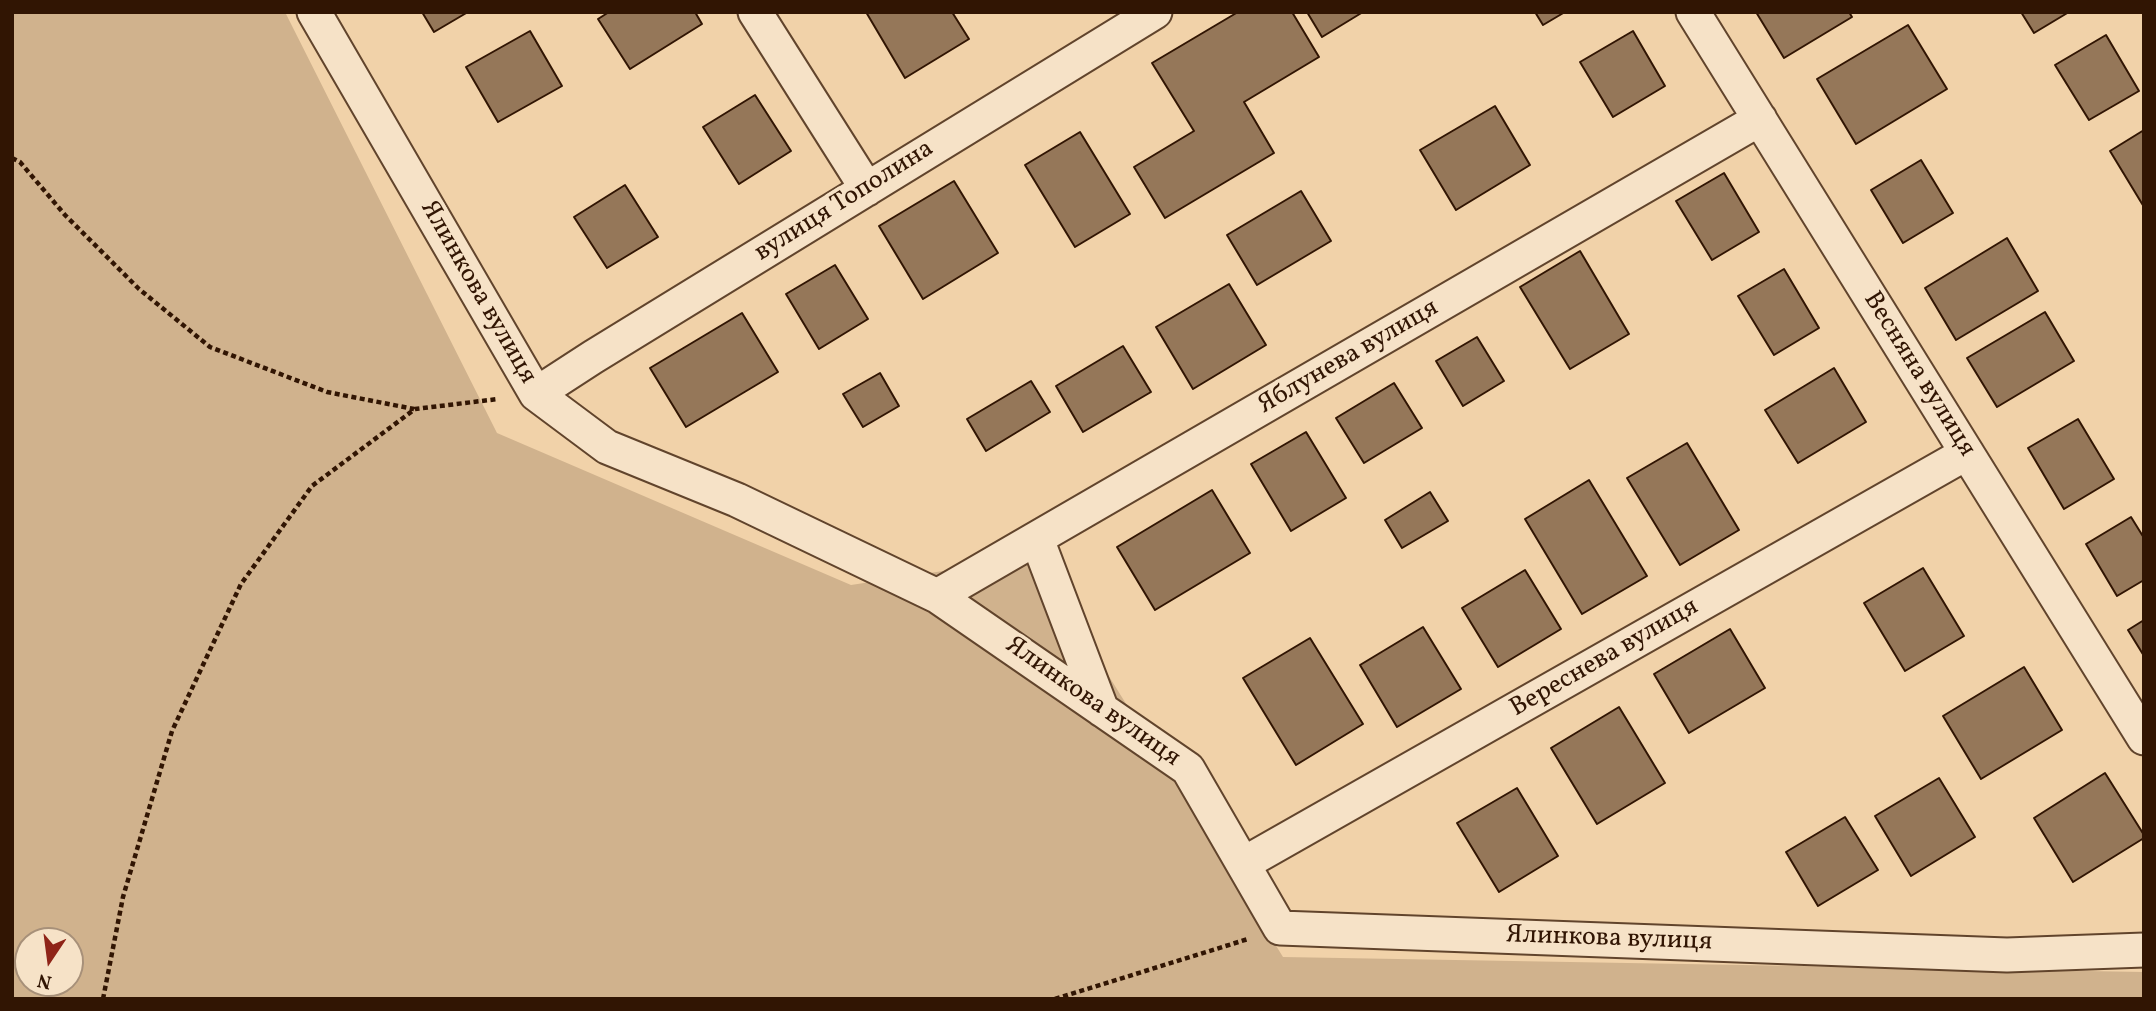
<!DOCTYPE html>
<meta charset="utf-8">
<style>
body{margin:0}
#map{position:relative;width:2156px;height:1011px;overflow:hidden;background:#f1d2a9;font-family:Vollkorn,serif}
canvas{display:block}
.frame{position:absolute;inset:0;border:14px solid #311503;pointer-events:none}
.north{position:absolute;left:14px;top:927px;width:70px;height:70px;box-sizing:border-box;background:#f6e2c7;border:2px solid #a79079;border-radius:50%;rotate:193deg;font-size:19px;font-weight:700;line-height:28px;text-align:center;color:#311503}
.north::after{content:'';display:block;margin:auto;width:24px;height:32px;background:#8f2418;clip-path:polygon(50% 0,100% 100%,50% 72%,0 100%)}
</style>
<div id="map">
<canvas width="2156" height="1011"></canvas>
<div class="frame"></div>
<div class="north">N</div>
</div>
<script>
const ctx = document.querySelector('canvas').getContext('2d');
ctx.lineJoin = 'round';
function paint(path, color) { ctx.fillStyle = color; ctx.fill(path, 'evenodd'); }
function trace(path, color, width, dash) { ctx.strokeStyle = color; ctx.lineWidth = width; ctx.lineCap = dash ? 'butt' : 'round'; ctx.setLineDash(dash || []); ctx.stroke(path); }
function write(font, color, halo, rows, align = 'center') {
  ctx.font = font + ' Vollkorn,serif'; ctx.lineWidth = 7; ctx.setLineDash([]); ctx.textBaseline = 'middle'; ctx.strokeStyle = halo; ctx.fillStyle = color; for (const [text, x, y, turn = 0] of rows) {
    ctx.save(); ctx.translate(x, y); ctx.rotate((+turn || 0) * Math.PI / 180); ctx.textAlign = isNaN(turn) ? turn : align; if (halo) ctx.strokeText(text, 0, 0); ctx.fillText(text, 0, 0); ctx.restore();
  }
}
paint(new Path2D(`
 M 12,12 L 285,12 L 497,433 L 851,585 L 1035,557 L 1283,957 L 2144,972 L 2144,999 L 12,999 ZM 28,941 L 70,941 L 70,983 L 28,983 Z`), '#d0b28d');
const building = new Path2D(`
 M 422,12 L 468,12 L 434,32 Z
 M 609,12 L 695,12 L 702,24 L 630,69 L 598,19 Z
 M 866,12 L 952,12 L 969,39 L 905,78 Z
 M 1238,12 L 1292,12 L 1319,57 L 1244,102 L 1274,153 L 1165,218 L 1134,167 L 1194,131 L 1152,63 Z
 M 1307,12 L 1363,12 L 1322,37 Z
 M 1535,12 L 1565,12 L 1543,25 Z
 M 1756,12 L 1849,12 L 1852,17 L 1784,58 Z
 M 2021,12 L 2069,12 L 2034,33 Z
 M 1908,25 L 1947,89 L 1856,144 L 1817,79 Z
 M 530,31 L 562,86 L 498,122 L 466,67 Z
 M 1633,31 L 1665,86 L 1613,117 L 1580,62 Z
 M 2106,35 L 2139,91 L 2089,120 L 2055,65 Z
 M 755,95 L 791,151 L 739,184 L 703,127 Z
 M 1495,106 L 1530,165 L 1456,210 L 1420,150 Z
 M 2144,130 L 2144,207 L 2110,151 Z
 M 1080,132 L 1130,214 L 1075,247 L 1025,165 Z
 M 1921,160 L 1953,213 L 1903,243 L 1871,190 Z
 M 1724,173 L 1759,232 L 1712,260 L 1676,201 Z
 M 954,181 L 998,253 L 923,299 L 879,226 Z
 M 625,185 L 658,237 L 607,268 L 574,217 Z
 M 1301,191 L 1331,241 L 1257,285 L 1227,235 Z
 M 2007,238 L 2038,291 L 1956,340 L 1925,288 Z
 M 1580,251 L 1629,334 L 1570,369 L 1520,287 Z
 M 835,265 L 868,319 L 819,349 L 786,294 Z
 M 1784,269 L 1819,328 L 1774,355 L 1738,296 Z
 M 1229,284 L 1266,345 L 1193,389 L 1156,327 Z
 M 2045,312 L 2074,361 L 1997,407 L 1967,358 Z
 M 742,313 L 778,372 L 686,427 L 650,368 Z
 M 1477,337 L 1504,381 L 1463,406 L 1436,361 Z
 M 1123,346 L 1151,392 L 1083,432 L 1056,386 Z
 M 1834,368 L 1866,422 L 1798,463 L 1765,410 Z
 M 880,373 L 899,406 L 863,427 L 843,394 Z
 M 1031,381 L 1050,412 L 986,451 L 967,419 Z
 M 1394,383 L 1422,428 L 1364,463 L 1336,418 Z
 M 2078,419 L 2114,479 L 2064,509 L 2028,448 Z
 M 1306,432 L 1346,498 L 1291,531 L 1251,464 Z
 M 1687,443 L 1739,530 L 1680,565 L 1627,478 Z
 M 1589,480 L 1647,576 L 1582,614 L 1525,519 Z
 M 1212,490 L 1250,553 L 1155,610 L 1117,547 Z
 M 1430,492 L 1448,521 L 1402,548 L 1385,520 Z
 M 2131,517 L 2144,538 L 2144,580 L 2117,596 L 2086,544 Z
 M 1923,568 L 1964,636 L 1905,671 L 1864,603 Z
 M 1525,570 L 1561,629 L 1498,667 L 1462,608 Z
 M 2144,620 L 2144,656 L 2128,630 Z
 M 1423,627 L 1461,689 L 1397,727 L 1360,665 Z
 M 1730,629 L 1765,688 L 1689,733 L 1654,674 Z
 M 1310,638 L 1363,724 L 1296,765 L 1243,678 Z
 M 2024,667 L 2062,730 L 1981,779 L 1943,716 Z
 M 1619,707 L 1665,783 L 1597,824 L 1551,748 Z
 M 2105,773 L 2144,835 L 2144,838 L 2073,882 L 2034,818 Z
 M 1939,778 L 1975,837 L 1911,876 L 1875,816 Z
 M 1517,788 L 1558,856 L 1499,892 L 1457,823 Z
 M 1845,817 L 1878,870 L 1818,906 L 1786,852 Z`);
paint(building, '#957759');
trace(building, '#311503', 2);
const street = new Path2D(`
 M 314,12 L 536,394 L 607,447 L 737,500 L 937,596 L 1188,769 L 1280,928 L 2007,955 L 2144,950
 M 755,12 L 867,189
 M 1693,12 L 2144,738
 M 536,394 L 593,357 L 1155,12
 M 1037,539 L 1102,710
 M 937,596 L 1760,119
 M 1243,864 L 1967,453`);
trace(street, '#61442c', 37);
trace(new Path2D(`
 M 12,158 L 20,162 L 65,215 L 139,289 L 210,347 L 327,392 L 414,409
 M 103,999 L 123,897 L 172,731 L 241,584 L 312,486 L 415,409 L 498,399
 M 1055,999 L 1248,939`), '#311503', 4.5, [5, 3.5]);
trace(street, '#f6e2c7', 33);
write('26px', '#311503', '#f6e2c7', [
 ["вулиця Тополина",845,202,-32],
 ["Ялинкова вулиця",477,293,60],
 ["Яблунева вулиця",1349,358,-30],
 ["Весняна вулиця",1918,375,58],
 ["Вереснева вулиця",1605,659,-30],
 ["Ялинкова вулиця",1092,703,35],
 ["Ялинкова вулиця",1609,940,2]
]);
</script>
